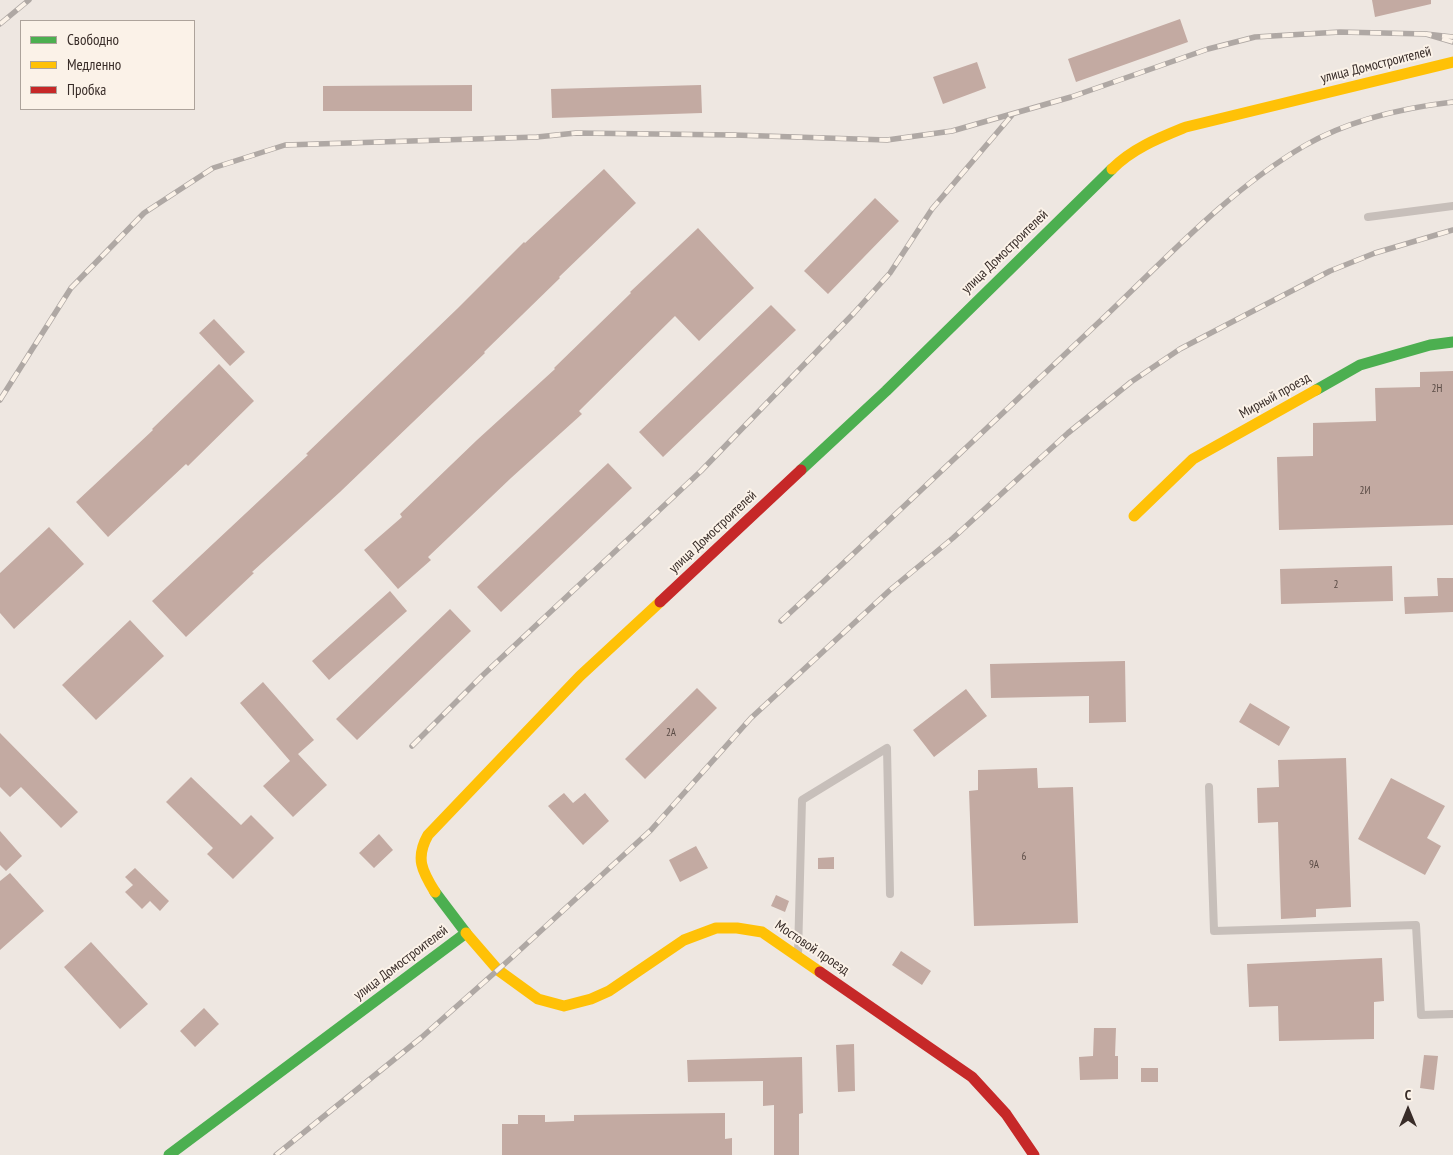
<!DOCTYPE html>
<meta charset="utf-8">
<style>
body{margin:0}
#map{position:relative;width:1453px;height:1155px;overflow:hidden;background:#eee7e1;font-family:"PT Sans Narrow",sans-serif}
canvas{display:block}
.legend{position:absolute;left:20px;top:20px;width:175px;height:90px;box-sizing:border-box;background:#fbf2e8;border:1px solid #ada39b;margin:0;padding:6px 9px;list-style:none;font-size:15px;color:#382c28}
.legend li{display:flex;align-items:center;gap:10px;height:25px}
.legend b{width:25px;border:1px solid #ada39b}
.north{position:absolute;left:1383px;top:1085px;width:50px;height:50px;-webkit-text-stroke:4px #fbf2e8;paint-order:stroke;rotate:0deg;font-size:14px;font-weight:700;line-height:20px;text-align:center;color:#382c28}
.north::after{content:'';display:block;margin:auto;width:18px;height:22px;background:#382c28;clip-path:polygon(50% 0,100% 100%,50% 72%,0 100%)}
</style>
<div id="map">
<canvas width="1453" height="1155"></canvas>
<ul class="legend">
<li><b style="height:6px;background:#4caf50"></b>Свободно</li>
<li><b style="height:6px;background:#ffc107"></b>Медленно</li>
<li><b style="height:6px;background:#c62828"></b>Пробка</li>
</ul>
<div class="north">С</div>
</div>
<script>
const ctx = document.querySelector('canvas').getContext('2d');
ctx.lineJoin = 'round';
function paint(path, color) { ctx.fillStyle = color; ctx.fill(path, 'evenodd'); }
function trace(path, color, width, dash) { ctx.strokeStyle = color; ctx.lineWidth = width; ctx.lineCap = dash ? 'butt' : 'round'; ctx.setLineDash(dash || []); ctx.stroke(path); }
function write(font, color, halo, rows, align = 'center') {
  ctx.font = font + ' "PT Sans Narrow",sans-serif'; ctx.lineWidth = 4; ctx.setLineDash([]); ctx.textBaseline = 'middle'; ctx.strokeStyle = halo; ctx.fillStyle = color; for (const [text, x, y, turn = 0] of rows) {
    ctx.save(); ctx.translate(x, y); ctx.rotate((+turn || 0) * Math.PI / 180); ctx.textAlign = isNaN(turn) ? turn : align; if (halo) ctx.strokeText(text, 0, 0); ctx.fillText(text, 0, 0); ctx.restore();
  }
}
paint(new Path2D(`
 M 1372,0 L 1431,0 L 1431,4 L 1375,17 Z
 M 1180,19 L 1188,42 L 1076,82 L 1068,59 Z
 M 977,62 L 986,88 L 943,104 L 933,77 Z
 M 472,85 L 472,111 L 323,111 L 323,86 Z
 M 701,85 L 702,113 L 552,118 L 551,89 Z
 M 604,169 L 636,203 L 559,277 L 560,278 L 484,352 L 485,353 L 340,492 L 252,572 L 254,573 L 186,637 L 152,601 L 308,455 L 306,454 L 458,308 L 524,242 L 525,243 Z
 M 875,198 L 899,221 L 828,294 L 804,271 Z
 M 698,228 L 754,288 L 699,341 L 675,316 L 579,411 L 582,414 L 511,478 L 428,557 L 431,560 L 398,589 L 364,550 L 402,517 L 400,514 L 477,440 L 555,369 L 554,368 L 631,293 L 630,292 Z
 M 771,305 L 796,330 L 663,457 L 639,432 Z
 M 214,319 L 245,352 L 230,366 L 199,333 Z
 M 219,364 L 254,401 L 188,466 L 186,464 L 108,537 L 76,502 L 153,430 L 152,429 Z
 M 1453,371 L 1453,525 L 1279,530 L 1277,457 L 1313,456 L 1313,423 L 1376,421 L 1375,388 L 1420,387 L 1420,372 Z
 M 608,463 L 632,488 L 501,612 L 477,587 Z
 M 49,527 L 84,564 L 14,629 L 0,613 L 0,573 Z
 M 1392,566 L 1393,601 L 1281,604 L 1280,569 Z
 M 1437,578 L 1453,578 L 1453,612 L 1405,614 L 1404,597 L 1438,596 Z
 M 390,591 L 407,611 L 329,680 L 312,661 Z
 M 450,609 L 471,631 L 357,740 L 336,719 Z
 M 130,620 L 164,656 L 96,720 L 62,685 Z
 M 1125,661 L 1126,722 L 1089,723 L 1089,696 L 991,698 L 990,664 Z
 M 263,682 L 314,740 L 298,754 L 327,785 L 293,817 L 263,786 L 290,761 L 240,703 Z
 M 697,688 L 717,708 L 645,779 L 625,759 Z
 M 966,689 L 987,716 L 934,757 L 913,730 Z
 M 1250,703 L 1290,727 L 1279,746 L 1239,722 Z
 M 0,733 L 78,812 L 61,828 L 21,787 L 10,797 L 0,787 Z
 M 1346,758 L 1351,907 L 1316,909 L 1316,917 L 1281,919 L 1278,822 L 1258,823 L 1257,788 L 1279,787 L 1278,760 Z
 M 1037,768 L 1038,788 L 1073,787 L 1078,923 L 974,926 L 969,791 L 978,790 L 978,770 Z
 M 191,777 L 241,825 L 251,815 L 274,838 L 233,879 L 207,854 L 213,848 L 166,802 Z
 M 1391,778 L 1445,806 L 1427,838 L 1441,846 L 1425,875 L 1358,839 Z
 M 564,793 L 573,803 L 585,793 L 609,821 L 583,845 L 548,806 Z
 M 0,831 L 22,856 L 6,871 L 0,865 Z
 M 379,834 L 393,850 L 374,868 L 359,853 Z
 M 696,846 L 708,868 L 680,882 L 669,860 Z
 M 834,857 L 834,869 L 818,869 L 818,858 Z
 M 135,868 L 169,901 L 160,911 L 150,901 L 142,909 L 125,892 L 133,885 L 125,877 Z
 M 10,873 L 44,911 L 0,950 L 0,881 Z
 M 776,895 L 789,901 L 785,912 L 771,906 Z
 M 91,942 L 148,1004 L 120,1029 L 64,967 Z
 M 901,951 L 931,971 L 922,985 L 892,965 Z
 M 1382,958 L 1384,1001 L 1374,1002 L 1374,1039 L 1279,1041 L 1278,1006 L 1249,1007 L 1247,964 Z
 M 204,1008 L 219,1024 L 195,1047 L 180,1031 Z
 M 1094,1028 L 1116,1028 L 1115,1056 L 1118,1056 L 1118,1079 L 1080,1080 L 1079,1057 L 1093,1056 Z
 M 854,1044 L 855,1091 L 838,1092 L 836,1045 Z
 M 1424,1055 L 1438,1056 L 1434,1090 L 1420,1088 Z
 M 802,1057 L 803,1113 L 799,1114 L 799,1155 L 774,1155 L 774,1105 L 763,1106 L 763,1081 L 688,1082 L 687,1060 Z
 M 1141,1068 L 1158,1068 L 1158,1082 L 1141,1082 Z
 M 725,1113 L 725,1139 L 732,1138 L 732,1155 L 502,1155 L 502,1124 L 518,1124 L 518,1115 L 545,1115 L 545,1122 L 574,1121 L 574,1115 Z`), '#c3aaa2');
trace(new Path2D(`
 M 1368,217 L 1453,206
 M 1209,787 L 1214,931 L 1416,925 L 1421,1015 L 1453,1014
 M 798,954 L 802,800 L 887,748 L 890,894`), '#c7bfba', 8);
trace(new Path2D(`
 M 1316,390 L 1360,365 L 1430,345 L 1453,342
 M 801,470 L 886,391 L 1112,169
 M 169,1155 L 466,933 L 435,892`), '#4caf50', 11);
trace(new Path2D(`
 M 1112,169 C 1133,148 1159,138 1186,127 L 1453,62
 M 1134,516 L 1193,459 L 1316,390
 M 435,892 C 422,871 415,858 428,835 L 580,676 L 660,602
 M 466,933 L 498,970 L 538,999 L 564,1006 L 591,999 L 609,991 L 684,940 L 716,928 L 737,928 L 762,932 L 820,972`), '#ffc107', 11);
trace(new Path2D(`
 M 660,602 L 801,470
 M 820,972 L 972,1077 L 1006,1114 L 1034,1155`), '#c62828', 11);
const rail = new Path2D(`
 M 0,24 L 29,0
 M 1453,37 L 1426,34 L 1453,42
 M 0,400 L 71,288 L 144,213 L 213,168 L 285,145 L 537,137 L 576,133 L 734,135 L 887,140 L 952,131 L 1071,97 L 1208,49 L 1255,37 L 1340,32 L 1426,34
 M 781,621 C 887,523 992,423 1097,324 C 1163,262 1226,192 1304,146 C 1349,120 1402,108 1453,102
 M 412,746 L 483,675 L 701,471 L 854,313 L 890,273 L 932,209 L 1012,115 L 1010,115
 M 276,1155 L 422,1037 L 509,960 L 651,830 L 751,718 L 890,590 L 953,538 L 1068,433 L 1131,382 L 1180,349 L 1330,271 L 1375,253 L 1453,230`);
trace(rail, '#afa8a4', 5.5);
trace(rail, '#fbf2e8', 4, [11]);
write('11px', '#5b4c46', null, [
 ["2Н",1437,389],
 ["2И",1365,491],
 ["2",1336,585],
 ["2А",671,733],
 ["6",1024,857],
 ["9А",1314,865]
]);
write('14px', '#382c28', '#fbf2e8', [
 ["улица Домостроителей",1376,65,-14],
 ["улица Домостроителей",1005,252,-44],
 ["Мирный проезд",1275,396,-29],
 ["улица Домостроителей",713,532,-43],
 ["Мостовой проезд",812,948,34],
 ["улица Домостроителей",401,963,-37]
]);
</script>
